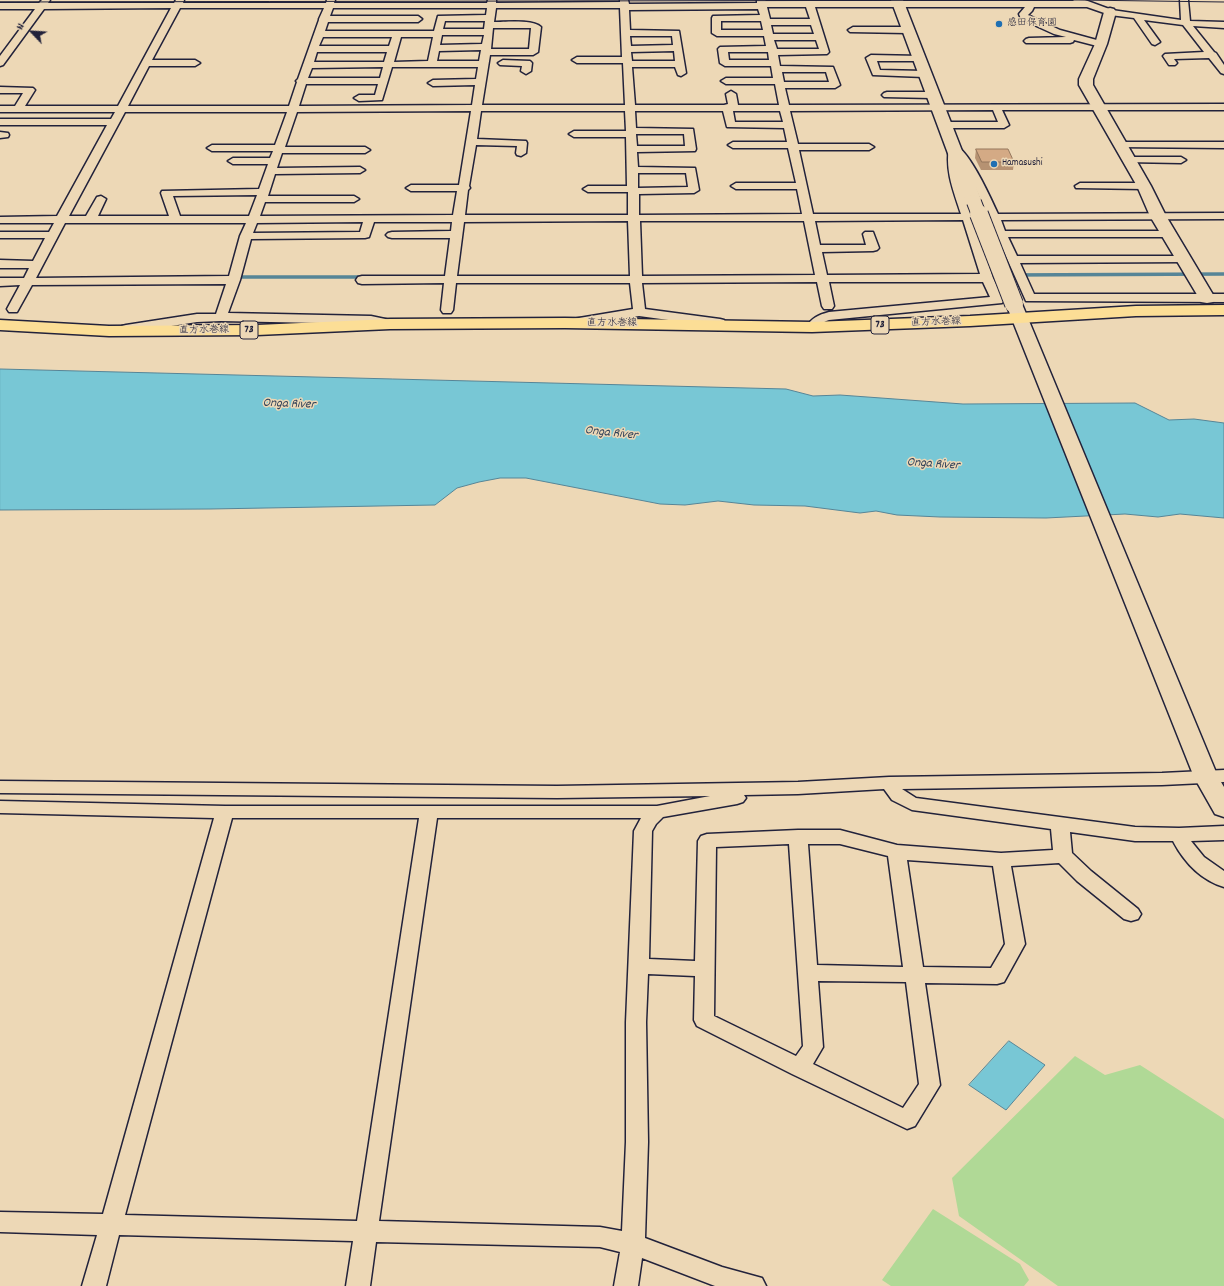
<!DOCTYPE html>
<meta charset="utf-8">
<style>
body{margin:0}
#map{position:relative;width:1224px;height:1286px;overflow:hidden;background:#edd8b6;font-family:Dekko,sans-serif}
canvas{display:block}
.north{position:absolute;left:12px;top:12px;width:40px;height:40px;-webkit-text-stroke:3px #edd8b6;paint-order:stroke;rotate:295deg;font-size:11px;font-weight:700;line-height:16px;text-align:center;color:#22223b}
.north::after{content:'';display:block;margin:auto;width:14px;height:18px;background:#22223b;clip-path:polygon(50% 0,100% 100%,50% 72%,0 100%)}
</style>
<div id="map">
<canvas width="1224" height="1286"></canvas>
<div class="north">N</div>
</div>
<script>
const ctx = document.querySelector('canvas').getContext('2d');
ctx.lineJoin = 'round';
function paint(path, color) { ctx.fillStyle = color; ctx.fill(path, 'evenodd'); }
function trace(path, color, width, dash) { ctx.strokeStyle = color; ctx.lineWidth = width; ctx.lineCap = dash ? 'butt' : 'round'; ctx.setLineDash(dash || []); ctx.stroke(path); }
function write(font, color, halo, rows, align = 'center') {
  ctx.font = font + ' Dekko,"Klee One",sans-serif'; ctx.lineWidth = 3; ctx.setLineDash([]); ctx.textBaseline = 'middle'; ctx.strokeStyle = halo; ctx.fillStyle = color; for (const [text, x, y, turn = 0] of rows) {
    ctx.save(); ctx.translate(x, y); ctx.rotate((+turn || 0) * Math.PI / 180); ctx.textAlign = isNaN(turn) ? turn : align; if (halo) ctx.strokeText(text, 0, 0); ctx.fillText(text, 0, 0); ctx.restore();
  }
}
paint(new Path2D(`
 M 1075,1056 L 1105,1075 L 1140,1065 L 1224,1119 L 1224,1286 L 1058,1286 L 959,1216 L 952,1178 Z
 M 933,1209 L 1020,1264 L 1029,1280 L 1024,1286 L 891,1286 L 882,1280 Z`), '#b0d996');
const water = new Path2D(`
 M 0,369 L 786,389 L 813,396 L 840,395 L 963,404 L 1135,403 L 1169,420 L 1194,419 L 1224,423 L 1224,518 L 1180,514 L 1158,517 L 1125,514 L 1046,518 L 940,517 L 897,515 L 876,511 L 860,513 L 805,506 L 754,505 L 718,501 L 685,505 L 660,504 L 526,478 L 500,478 L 479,482 L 457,488 L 435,505 L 210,509 L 0,510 Z
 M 1009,1041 L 1045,1065 L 1006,1110 L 969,1085 Z`);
paint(water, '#78c7d5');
trace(water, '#568597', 1);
trace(new Path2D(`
 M 1008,275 L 1224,274
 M 236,277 L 362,277`), '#568597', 3.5);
const street = new Path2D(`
 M 42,0 L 50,0 L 48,3 L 174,3 L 176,0 L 184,0 L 183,3 L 326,3 L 327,0 L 335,0 L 334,3 L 487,3 L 488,0 L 496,0 L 496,3 L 620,2 L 620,0 L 628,0 L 629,4 L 757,3 L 757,0 L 765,0 L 766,1 L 1074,1 L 1073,0 L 1085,0 L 1112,10 L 1181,20 L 1180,0 L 1188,0 L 1190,21 L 1224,22 L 1224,28 L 1193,26 L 1214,52 L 1216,53 L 1224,65 L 1224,74 L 1221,73 L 1209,58 L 1174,59 L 1177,63 L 1175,65 L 1169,65 L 1163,56 L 1165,54 L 1204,52 L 1183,25 L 1144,20 L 1160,42 L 1155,45 L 1152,44 L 1134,18 L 1110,15 L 1087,7 L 1034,7 L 1032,11 L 1028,15 L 1060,30 L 1104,42 L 1106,44 L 1104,46 L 1101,47 L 1074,40 L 1073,42 L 1070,43 L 1026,43 L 1024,41 L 1026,39 L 1029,38 L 1066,37 L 1054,34 L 1021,19 L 1019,14 L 1025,7 L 815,7 L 829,52 L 827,54 L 778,55 L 780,66 L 833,67 L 840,85 L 835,88 L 785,88 L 789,105 L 1224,104 L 1224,110 L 1002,110 L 1009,125 L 1004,128 L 944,128 L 939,125 L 944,122 L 998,122 L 993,110 L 790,111 L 798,144 L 869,144 L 874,147 L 869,150 L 799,150 L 813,214 L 961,214 C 954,192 945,171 949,148 L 954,145 C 969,149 991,199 998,214 L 1224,213 L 1224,219 L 1001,220 L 1005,231 L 1169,231 L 1173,232 L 1175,234 L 1173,236 L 1169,237 L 1008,237 L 1017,256 L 1185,256 L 1189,257 L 1191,259 L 1189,261 L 1185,262 L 1020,263 L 1034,294 L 1224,294 L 1224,302 L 1026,301 L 976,189 L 957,159 L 959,175 L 993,278 L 1004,300 L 1002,303 L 829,320 C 820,322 818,332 808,330 L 806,327 C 812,318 818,315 829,312 L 990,297 L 983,282 L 829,282 L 834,306 L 832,309 L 824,309 L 822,306 L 817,282 L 642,283 L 645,309 L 720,319 L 724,320 L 726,323 L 724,326 L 720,327 L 639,316 L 577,326 L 573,325 L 571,322 L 573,319 L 633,309 L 630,283 L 456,283 L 453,310 L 451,313 L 443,313 L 441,310 L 444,283 L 362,284 L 358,283 L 356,280 L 358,277 L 362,276 L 445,276 L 450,238 L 392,238 L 388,237 L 386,235 L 388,233 L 392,232 L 451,231 L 452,222 L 374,222 L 369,237 L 365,238 L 251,239 L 240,280 L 228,313 L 371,316 L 390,320 L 392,323 L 390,326 L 386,327 L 371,324 L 221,321 L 197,322 L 126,333 L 122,332 L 120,329 L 122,326 L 126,325 L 197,314 L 216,314 L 226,284 L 32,285 L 17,312 L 9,312 L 7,309 L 20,285 L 0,286 L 0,278 L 24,278 L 29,268 L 0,268 L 0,260 L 33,261 L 45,238 L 0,238 L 0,232 L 49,232 L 54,223 L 0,223 L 0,217 L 57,216 L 107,125 L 0,125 L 0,119 L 111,119 L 115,112 L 0,112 L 0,106 L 15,106 L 23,93 L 0,93 L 0,87 L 33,88 L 35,90 L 25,106 L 118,106 L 171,8 L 44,9 L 3,65 L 0,66 L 0,56 L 35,9 L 0,9 L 0,3 L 39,3 ZM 767,7 L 806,7 L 810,19 L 770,19 ZM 180,8 L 324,8 L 319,19 L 319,20 L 298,79 L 296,81 L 297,82 L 289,106 L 128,106 L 149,66 L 195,66 L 200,63 L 195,60 L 152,60 ZM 333,8 L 487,8 L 486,15 L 438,16 L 434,31 L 325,31 L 328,22 L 418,22 L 422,19 L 418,16 L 330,16 ZM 496,8 L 620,8 L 622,57 L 577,57 L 572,60 L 577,63 L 623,63 L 625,105 L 482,105 L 490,55 L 533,55 L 538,52 L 541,27 C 533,19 505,22 494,22 ZM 758,9 L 760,15 L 713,16 L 712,18 L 712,33 L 717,36 L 764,36 L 766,46 L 720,47 L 718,49 L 720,63 L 725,66 L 771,66 L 773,78 L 726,78 L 721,81 L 726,84 L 775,84 L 779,105 L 738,105 L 736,94 L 731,91 L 726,94 L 728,104 L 724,105 L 635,105 L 632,67 L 675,67 L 678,75 L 681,76 L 686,73 L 679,31 L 630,30 L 629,10 ZM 445,21 L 485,21 L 484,29 L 443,29 ZM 721,21 L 761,21 L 763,30 L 721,30 ZM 771,25 L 811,25 L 814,34 L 773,34 ZM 493,28 L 531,28 L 529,49 L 491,49 ZM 442,35 L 484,35 L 482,44 L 440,45 ZM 630,36 L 672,36 L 673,45 L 631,46 ZM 323,37 L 392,37 L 389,46 L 319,46 ZM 401,37 L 433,37 L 428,61 L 394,62 ZM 774,40 L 816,40 L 819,49 L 777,49 ZM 481,50 L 479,61 L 437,61 L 439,51 ZM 674,51 L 675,61 L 632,61 L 631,52 ZM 317,52 L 387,52 L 384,62 L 314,62 ZM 728,52 L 768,52 L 769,60 L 729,60 ZM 383,67 L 380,78 L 308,78 L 312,68 ZM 392,67 L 478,67 L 476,79 L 433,80 L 428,83 L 433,86 L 475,85 L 472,105 L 299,106 L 306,84 L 378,84 L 375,95 L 359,95 L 354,98 L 359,101 L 382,100 ZM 782,72 L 826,72 L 829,82 L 784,82 ZM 471,111 L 459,185 L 411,185 L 406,188 L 411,191 L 457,191 L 453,215 L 260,216 L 265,202 L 354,202 L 359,199 L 354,196 L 268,196 L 275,174 L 360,173 L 365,170 L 360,167 L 277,168 L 282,153 L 365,153 L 370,150 L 365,147 L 285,147 L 297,112 ZM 481,111 L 625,111 L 626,131 L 574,131 L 569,134 L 574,137 L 626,137 L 627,186 L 588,186 L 583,189 L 588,192 L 628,192 L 628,215 L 465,215 L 468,190 L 470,188 L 469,186 L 476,145 L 517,146 L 516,153 L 517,155 L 521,156 L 526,153 L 527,143 L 526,141 L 477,139 ZM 635,111 L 723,111 L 727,127 L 784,128 L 787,142 L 733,142 L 728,145 L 733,148 L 788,148 L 796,183 L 736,183 L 731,186 L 736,189 L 797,189 L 802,214 L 639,215 L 639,194 L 694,193 L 699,190 L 695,168 L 638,167 L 637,152 L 695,151 L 696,149 L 693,129 L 636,128 ZM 733,111 L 780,111 L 783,122 L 735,122 ZM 125,112 L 287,112 L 275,145 L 212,145 L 207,148 L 212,151 L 273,151 L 270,158 L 233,158 L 228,161 L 233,164 L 268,164 L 259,189 L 162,191 L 161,193 L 169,216 L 98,216 L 106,199 L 101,196 L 97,197 L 86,216 L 69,216 ZM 636,134 L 684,134 L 685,146 L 637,146 ZM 638,173 L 686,173 L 688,187 L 638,188 ZM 257,195 L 249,216 L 180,216 L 173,196 ZM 963,220 L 980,274 L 827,275 L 822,252 L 873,251 L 877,250 L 879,248 L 873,232 L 865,232 L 863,234 L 866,245 L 820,245 L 815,221 ZM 628,221 L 630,276 L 457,276 L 464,222 ZM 640,221 L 804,221 L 815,275 L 642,276 ZM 363,222 L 360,232 L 253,233 L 257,223 ZM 65,223 L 246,223 L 240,236 L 229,276 L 36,278 Z
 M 853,27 L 907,27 L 912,30 L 907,33 L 850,32 L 848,30 Z
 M 871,55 L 921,56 L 923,58 L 921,60 L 918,61 L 877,61 L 880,70 L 924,71 L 929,74 L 924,77 L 873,75 L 866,58 Z
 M 503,60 L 530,61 L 532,63 L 531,71 L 526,74 L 521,71 L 522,66 L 500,65 L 498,63 Z
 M 887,92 L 932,92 L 937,95 L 932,98 L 884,97 L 882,95 L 884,93 Z
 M 0,132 L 8,133 L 9,135 L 8,137 L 0,138 Z
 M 1121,142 L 1224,142 L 1224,148 L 1117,147 L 1116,145 Z
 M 1129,157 L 1181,157 L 1186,160 L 1181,163 L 1125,162 L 1124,160 L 1125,158 Z
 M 1080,183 L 1144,183 L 1149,186 L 1144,189 L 1076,188 L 1075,186 Z
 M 1224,770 L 1224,782 L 1162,785 L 902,789 L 916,798 L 1135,827 L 1179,828 L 1224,826 L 1224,840 L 1191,841 L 1204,857 L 1224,871 L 1224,887 C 1201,880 1184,862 1173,841 L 1135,841 L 1070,832 L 1072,853 L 1091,871 L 1138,909 L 1141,914 L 1138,919 L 1131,921 L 1124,919 L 1077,881 L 1059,863 L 1011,866 L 1025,944 L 1004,982 L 997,984 L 925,983 L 940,1085 L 915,1126 L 907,1129 L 792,1074 L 697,1026 L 694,1020 L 695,976 L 648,974 L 646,1022 L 648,1142 L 645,1238 L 722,1267 L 762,1278 L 766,1286 L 715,1286 L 642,1258 L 638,1286 L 614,1286 L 620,1252 L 600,1247 L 376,1242 L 370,1286 L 346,1286 L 353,1241 L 119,1235 L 106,1286 L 82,1286 L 97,1235 L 0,1232 L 0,1212 L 103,1214 L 214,818 L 0,813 L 0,801 L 225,806 L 657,806 L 710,796 L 557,798 L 0,793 L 0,781 L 557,786 L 798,782 L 889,777 L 1162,773 ZM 884,789 L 892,800 L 912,810 L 1051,829 L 1053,850 L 1001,853 L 897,845 L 840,830 L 798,830 L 707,834 L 701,836 L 698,841 L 695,961 L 649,959 L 652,831 L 656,824 L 663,817 L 737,804 L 743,802 L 746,798 L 744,795 L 798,794 ZM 232,818 L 419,818 L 357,1221 L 125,1215 ZM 437,818 L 641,818 L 634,831 L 626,1022 L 626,1142 L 622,1231 L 600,1227 L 379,1221 ZM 789,844 L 803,1046 L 796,1056 L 714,1016 L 716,847 ZM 808,844 L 840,844 L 888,856 L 903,967 L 817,965 ZM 907,860 L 993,866 L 1005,944 L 991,968 L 923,967 ZM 818,981 L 906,982 L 919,1084 L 903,1108 L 813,1064 L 823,1047 Z`);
const secondary = new Path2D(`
 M 891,0 L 903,0 L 982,202 L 979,205 L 974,207 L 969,205 L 966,202 Z
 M 1110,8 L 1114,9 L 1116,12 L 1107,44 L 1093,79 L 1093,85 L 1151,186 L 1166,216 L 1215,298 L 1213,302 L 1207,303 L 1201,302 L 1199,298 L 1150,216 L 1137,186 L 1079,85 L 1079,79 L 1095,44 L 1104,12 L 1106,9 Z
 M 1014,299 L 1020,300 L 1022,304 L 1218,777 L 1224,787 L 1224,817 L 1215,814 L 1194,777 L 1006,304 L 1008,300 Z`);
const primary = new Path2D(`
 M 1224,305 L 1224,315 L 1136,316 L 970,326 L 812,332 L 565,328 L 390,329 L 257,335 L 109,336 L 0,330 L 0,320 L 109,326 L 257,325 L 390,319 L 565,318 L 812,322 L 970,316 L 1136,306 Z`);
trace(street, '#22223b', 3);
trace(secondary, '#22223b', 3);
trace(primary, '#22223b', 3);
paint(street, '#edd8b6');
paint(secondary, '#edd8b6');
paint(primary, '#fcde96');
trace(new Path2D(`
 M 0,2 L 1078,0 L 1224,2`), '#22223b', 1);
const secondaryBridgeFar1 = new Path2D(`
 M 974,202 L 979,215`);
const secondaryBridge = new Path2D(`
 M 979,214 L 1014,304`);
trace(secondaryBridgeFar1, '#22223b', 16, []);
trace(secondaryBridge, '#22223b', 20, []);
trace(secondaryBridgeFar1, '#edd8b6', 14);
trace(secondaryBridge, '#edd8b6', 18);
paint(new Path2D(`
 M 976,149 L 1014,162 L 1013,170 L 981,170 L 975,158 Z`), '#b69272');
const building = new Path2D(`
 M 976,149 L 1008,149 L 1014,162 L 982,162 Z`);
paint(building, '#d4aa85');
trace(building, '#94775d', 1);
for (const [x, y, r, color] of [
 [999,24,4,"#1f6fb2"],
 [994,164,4,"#1f6fb2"]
]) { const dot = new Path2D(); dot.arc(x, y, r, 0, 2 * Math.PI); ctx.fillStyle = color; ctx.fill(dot); trace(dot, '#edd8b6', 1.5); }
write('10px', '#22223b', '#edd8b6', [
 ["感田保育園",1007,24],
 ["Hamasushi",1002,164]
], 'left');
write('10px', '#22223b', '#edd8b6', [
 ["直方水巻線",936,323,-2],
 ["直方水巻線",612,324],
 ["直方水巻線",204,331,-1]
]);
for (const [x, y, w] of [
 [880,325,18],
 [249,330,18]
]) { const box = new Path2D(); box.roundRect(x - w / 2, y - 9, w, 18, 3); ctx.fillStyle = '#edd8b6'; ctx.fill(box); trace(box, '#22223b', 1); }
write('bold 11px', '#22223b', null, [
 ["73",880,325],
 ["73",249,330]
]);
write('italic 13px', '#33435a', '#edd8b6', [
 ["Onga River",289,405,2],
 ["Onga River",611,434,6],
 ["Onga River",933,465,4]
]);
</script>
